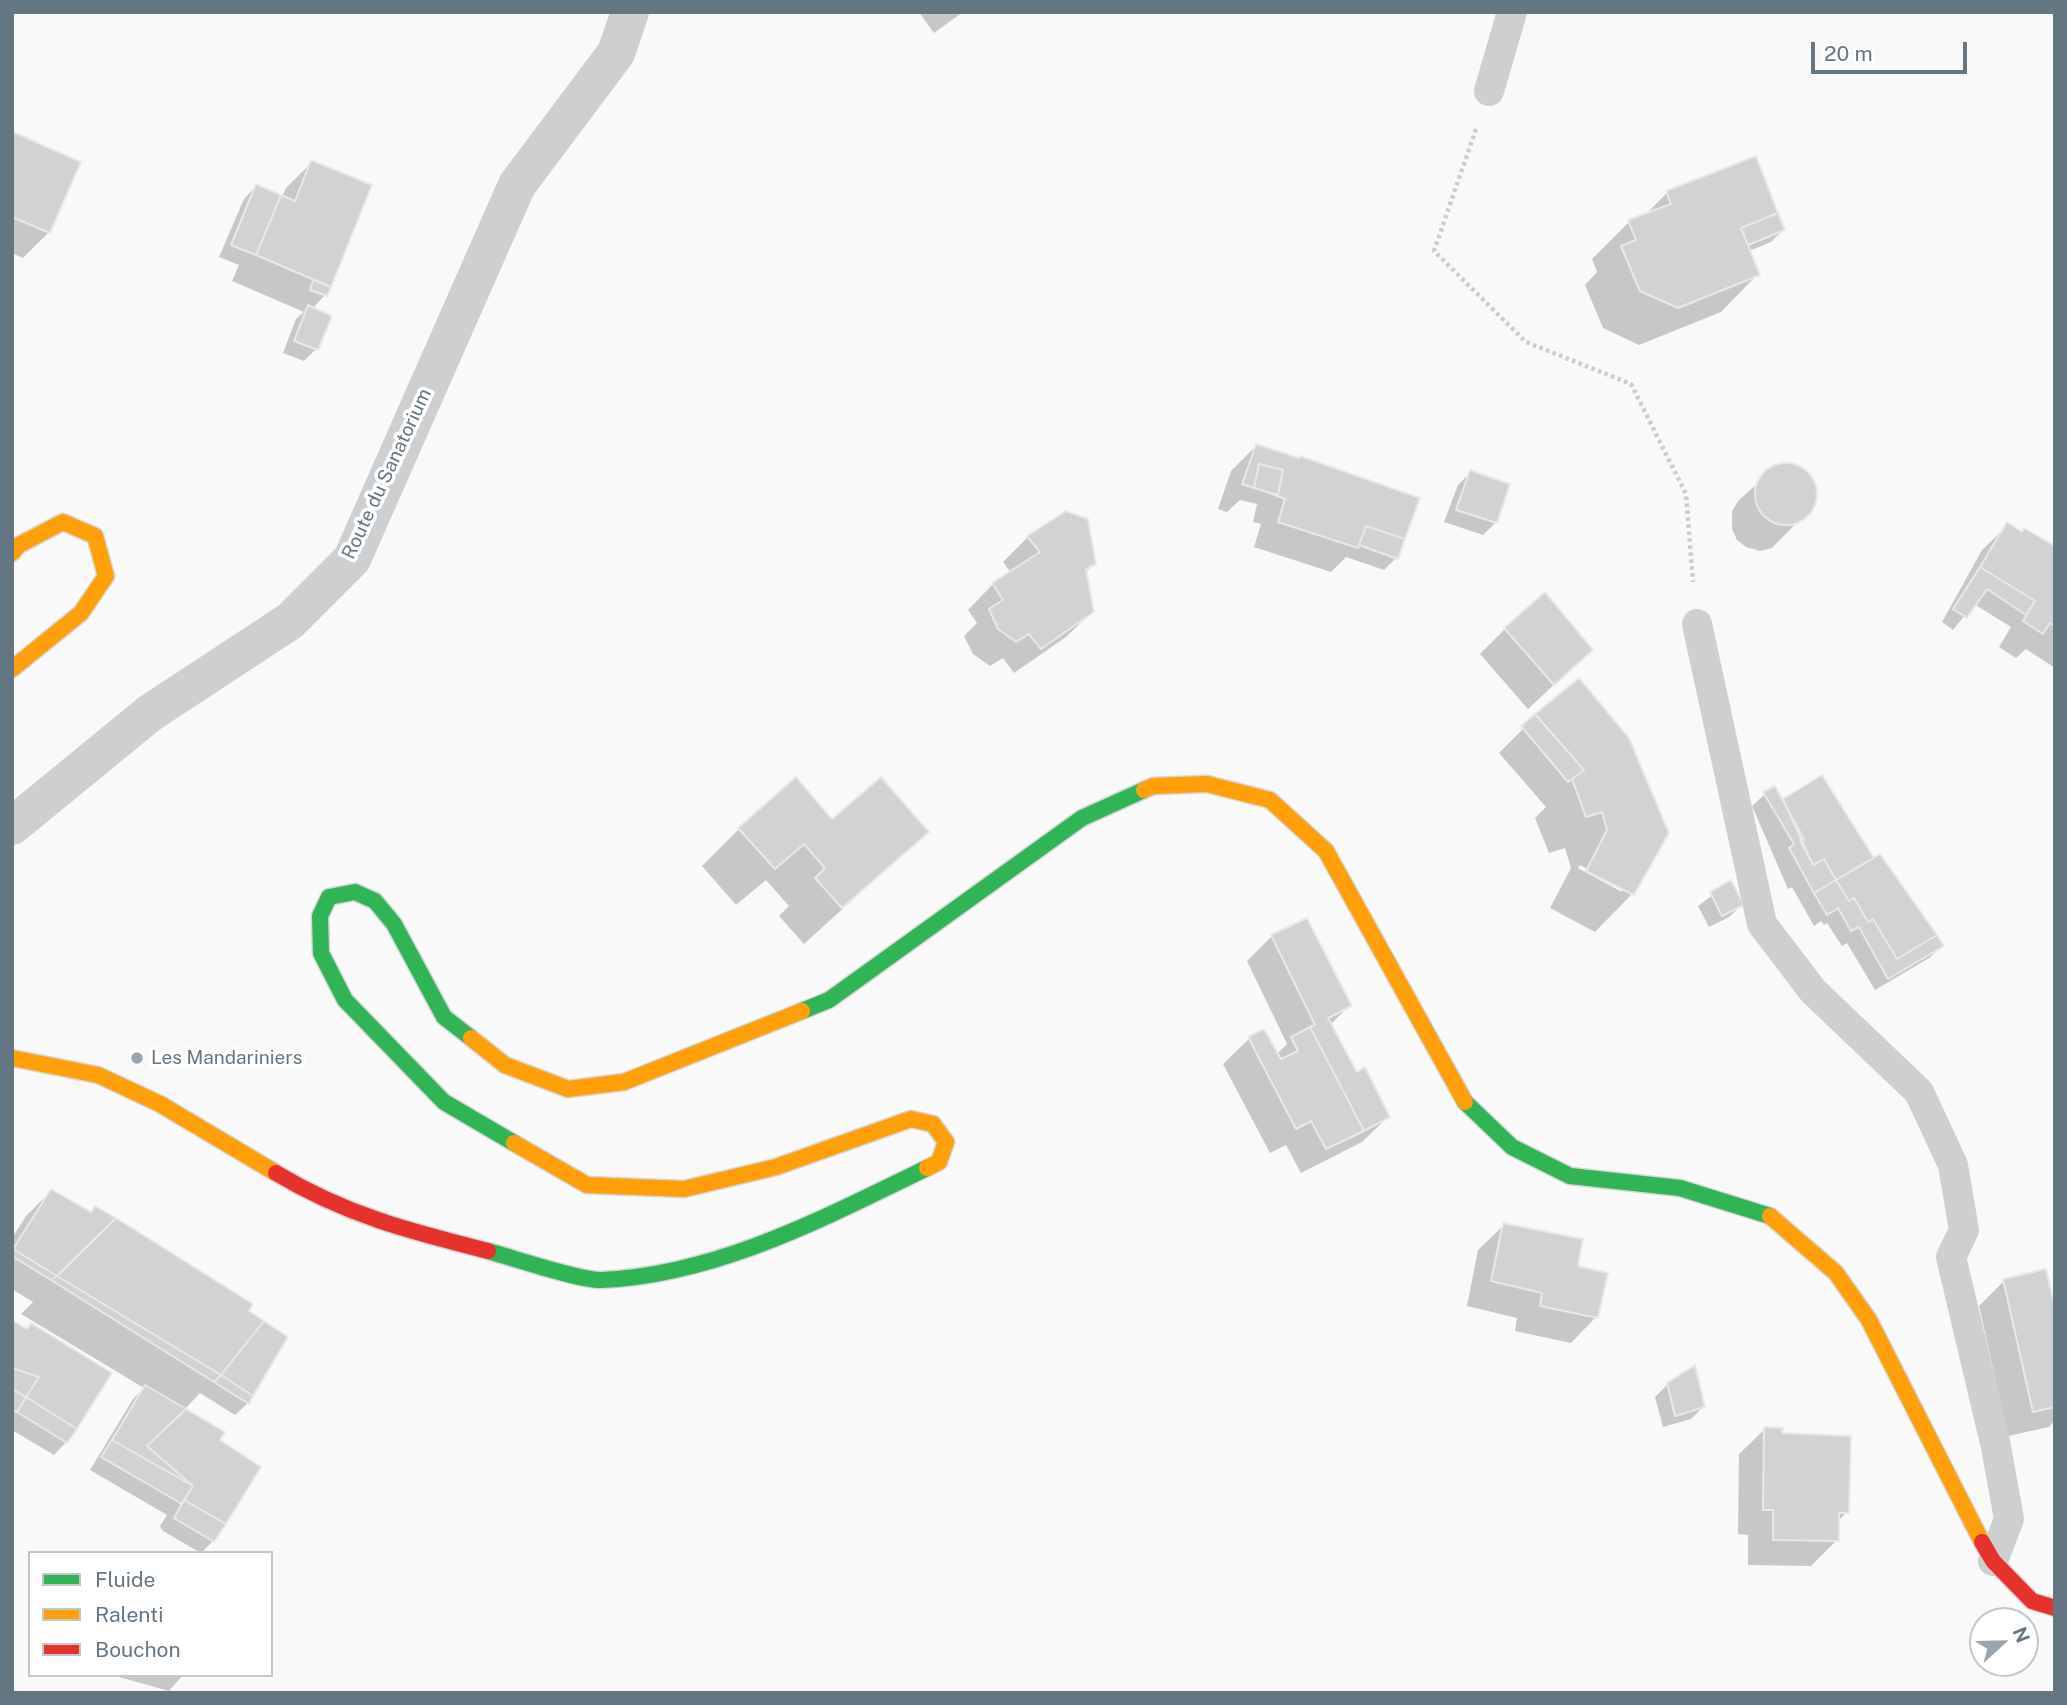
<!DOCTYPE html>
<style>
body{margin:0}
#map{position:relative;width:2067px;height:1705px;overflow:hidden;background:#f9f9f9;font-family:"Public Sans",sans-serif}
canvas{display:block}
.frame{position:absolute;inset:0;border:14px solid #657683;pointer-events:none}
.legend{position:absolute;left:28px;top:1551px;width:245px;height:126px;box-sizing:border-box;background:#fff;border:2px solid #c1c8cd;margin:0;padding:9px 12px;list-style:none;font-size:21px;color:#657683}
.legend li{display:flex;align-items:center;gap:14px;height:35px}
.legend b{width:35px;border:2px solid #c1c8cd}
.north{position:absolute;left:1969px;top:1607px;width:70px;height:70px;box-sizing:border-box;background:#fff;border:2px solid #c1c8cd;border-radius:50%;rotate:68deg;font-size:19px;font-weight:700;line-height:28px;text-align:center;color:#657683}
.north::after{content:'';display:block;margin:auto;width:24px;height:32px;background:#99a4ac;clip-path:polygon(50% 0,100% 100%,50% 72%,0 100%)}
.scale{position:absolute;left:1811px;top:42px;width:156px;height:32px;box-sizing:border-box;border:4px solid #657683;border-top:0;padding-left:9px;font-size:21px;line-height:24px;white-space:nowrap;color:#657683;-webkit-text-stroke:5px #fff;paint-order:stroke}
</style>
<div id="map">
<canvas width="2067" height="1705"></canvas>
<div class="frame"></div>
<ul class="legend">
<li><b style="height:9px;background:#30b455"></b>Fluide</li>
<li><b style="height:9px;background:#ff9f0a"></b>Ralenti</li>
<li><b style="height:9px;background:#e5322d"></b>Bouchon</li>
</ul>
<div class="north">N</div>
<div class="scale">20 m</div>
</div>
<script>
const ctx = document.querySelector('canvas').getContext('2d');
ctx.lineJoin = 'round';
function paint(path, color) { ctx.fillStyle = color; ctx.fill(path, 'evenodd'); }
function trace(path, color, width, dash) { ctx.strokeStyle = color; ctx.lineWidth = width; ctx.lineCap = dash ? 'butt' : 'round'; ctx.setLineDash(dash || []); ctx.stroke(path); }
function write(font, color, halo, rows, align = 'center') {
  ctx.font = font + ' "Public Sans",sans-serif'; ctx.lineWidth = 7; ctx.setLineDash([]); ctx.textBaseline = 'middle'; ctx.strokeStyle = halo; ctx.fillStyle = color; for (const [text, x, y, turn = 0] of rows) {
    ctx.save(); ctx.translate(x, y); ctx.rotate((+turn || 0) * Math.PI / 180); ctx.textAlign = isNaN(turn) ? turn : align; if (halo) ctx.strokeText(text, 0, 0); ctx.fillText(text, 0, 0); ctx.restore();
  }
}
paint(new Path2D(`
 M 919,12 L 963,12 L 934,33 Z
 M 13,134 L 78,163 L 49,232 L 23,258 L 12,253 Z
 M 312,162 L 370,186 L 325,295 L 312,309 L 316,349 L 304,361 L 283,353 L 296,319 L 304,312 L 232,281 L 239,265 L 219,257 L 244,199 L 256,186 L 282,197 L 286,188 Z
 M 1667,193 L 1783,230 L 1771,242 L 1749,251 L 1758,274 L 1721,312 L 1639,345 L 1603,328 L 1585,285 L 1597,272 L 1592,259 L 1629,222 L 1644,216 Z
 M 1256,446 L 1396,558 L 1384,570 L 1346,557 L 1331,572 L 1254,547 L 1261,524 L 1253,522 L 1257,504 L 1240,500 L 1227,512 L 1218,509 L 1231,471 Z
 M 1777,466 L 1800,468 L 1810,476 L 1815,486 L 1814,505 L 1772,548 L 1760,551 L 1746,547 L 1737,540 L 1732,529 L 1732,511 L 1739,500 Z
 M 1471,472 L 1496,522 L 1483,535 L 1444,522 L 1458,485 Z
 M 2008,525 L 2055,551 L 2055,668 L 2026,649 L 2016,658 L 1999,647 L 2011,627 L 1974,604 L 1953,630 L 1942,622 L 1982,550 Z
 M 1028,537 L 1095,563 L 1085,573 L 1092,612 L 1066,637 L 1014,673 L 1003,658 L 990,666 L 973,654 L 964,636 L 977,623 L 968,610 L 993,584 L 1011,573 L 1003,562 Z
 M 1505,629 L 1591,650 L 1528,709 L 1480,654 Z
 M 1535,717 L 1667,833 L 1632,894 L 1595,932 L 1550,908 L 1571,868 L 1565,848 L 1549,853 L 1535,818 L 1546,807 L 1499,753 ZM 1580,865 L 1622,888 L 1622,892 L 1578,868 Z
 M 1765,794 L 1782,802 L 1784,800 L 1893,877 L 1896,875 L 1942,946 L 1929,958 L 1875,990 L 1847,943 L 1842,946 L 1827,923 L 1824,925 L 1821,921 L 1814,926 L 1792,887 L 1788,889 L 1752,806 Z
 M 832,821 L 927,832 L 804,944 L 779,916 L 789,906 L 766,880 L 736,905 L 702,866 L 739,829 Z
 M 1730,882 L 1742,905 L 1729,917 L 1709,927 L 1698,906 Z
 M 1272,936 L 1350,1005 L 1330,1025 L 1356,1075 L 1388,1117 L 1362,1142 L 1301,1173 L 1286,1145 L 1270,1153 L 1223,1064 L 1249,1039 L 1263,1031 L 1276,1055 L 1287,1044 L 1247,961 Z
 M 51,1191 L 246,1311 L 248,1403 L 235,1415 L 200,1393 L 184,1410 L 218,1441 L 213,1541 L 201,1553 L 163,1531 L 160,1526 L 167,1515 L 90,1470 L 133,1399 L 144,1388 L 21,1314 L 33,1302 L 12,1289 L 12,1238 L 26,1216 Z
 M 1504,1225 L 1576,1268 L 1596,1317 L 1571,1343 L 1515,1331 L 1517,1318 L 1467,1306 L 1478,1250 Z
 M 2004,1281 L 2055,1315 L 2055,1420 L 2049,1427 L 2008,1436 L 1979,1306 Z
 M 12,1322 L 66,1442 L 54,1455 L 12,1430 Z
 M 1668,1384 L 1703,1407 L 1691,1419 L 1663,1427 L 1655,1397 Z
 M 1765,1429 L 1780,1435 L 1847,1512 L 1837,1522 L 1837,1540 L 1811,1566 L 1748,1565 L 1748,1535 L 1738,1534 L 1739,1454 Z
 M 112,1675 L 183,1675 L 169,1691 Z`), '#0003');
const building = new Path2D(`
 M 13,132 L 81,162 L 50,233 L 12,217 Z
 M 1756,156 L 1778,213 L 1741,228 L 1760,275 L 1678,308 L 1640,291 L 1621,246 L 1636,240 L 1628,220 L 1671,204 L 1666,191 Z
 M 311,160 L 372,185 L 331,287 L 256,255 L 281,195 L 295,201 Z
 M 256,184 L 281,195 L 256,255 L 231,245 Z
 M 1778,213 L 1785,230 L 1748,245 L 1741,228 Z
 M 313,280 L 331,287 L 327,296 L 310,290 Z
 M 308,305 L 332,316 L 318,350 L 294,341 Z
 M 1256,444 L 1299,458 L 1300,456 L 1420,498 L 1405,539 L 1366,526 L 1358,548 L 1278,522 L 1285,499 L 1269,493 L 1278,495 L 1283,470 L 1259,464 L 1254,488 L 1242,484 Z
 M1755 494a31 31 0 1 1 62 0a31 31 0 1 1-62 0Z
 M 1259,464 L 1283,470 L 1278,495 L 1254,488 Z
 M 1470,470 L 1510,484 L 1497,523 L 1456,510 Z
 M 1066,511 L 1088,519 L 1096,564 L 1086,569 L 1094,612 L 1041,649 L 1029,634 L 1016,642 L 998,629 L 989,609 L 1003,600 L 992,583 L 1040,552 L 1027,536 Z
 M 2007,522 L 2022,532 L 2024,528 L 2055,546 L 2055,626 L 2050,623 L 2043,634 L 2023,621 L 2035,601 L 1980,567 Z
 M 1366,526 L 1405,539 L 1398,559 L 1359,545 Z
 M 1980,567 L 2035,601 L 2026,615 L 1987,589 L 1967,618 L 1953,609 Z
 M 1545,592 L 1593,650 L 1554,685 L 1504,628 Z
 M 1579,678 L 1629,738 L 1669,833 L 1634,895 L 1586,871 L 1607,830 L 1602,812 L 1586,817 L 1572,779 L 1584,770 L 1535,714 Z
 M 1535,714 L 1584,770 L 1568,782 L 1521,726 Z
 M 1822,775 L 1874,858 L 1836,880 L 1824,859 L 1813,865 L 1783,799 Z
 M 796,777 L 832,819 L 881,777 L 929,832 L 842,908 L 815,878 L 825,868 L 804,844 L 775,869 L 738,828 Z
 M 1775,786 L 1804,839 L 1800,840 L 1813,865 L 1824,859 L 1836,880 L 1814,893 L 1789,848 L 1794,844 L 1763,792 Z
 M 1880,854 L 1937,935 L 1897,959 L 1873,919 L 1868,922 L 1854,898 L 1849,901 L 1836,880 Z
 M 1731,880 L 1744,905 L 1722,916 L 1710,892 Z
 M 1836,880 L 1849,901 L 1854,898 L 1868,922 L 1873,919 L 1897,959 L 1937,935 L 1944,946 L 1888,979 L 1859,927 L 1851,931 L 1838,908 L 1827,915 L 1814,893 Z
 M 1307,918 L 1352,1006 L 1328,1018 L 1357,1072 L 1365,1067 L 1390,1117 L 1364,1131 L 1310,1027 L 1315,1025 L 1271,935 Z
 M 1310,1027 L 1364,1131 L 1326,1149 L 1311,1121 L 1296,1129 L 1248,1037 L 1264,1029 L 1281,1059 L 1298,1051 L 1291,1037 Z
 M 51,1189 L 91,1212 L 95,1206 L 116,1218 L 57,1276 L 13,1249 Z
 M 116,1218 L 253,1304 L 249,1311 L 264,1321 L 221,1375 L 57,1276 Z
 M 1503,1223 L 1583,1239 L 1578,1266 L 1608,1273 L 1598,1318 L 1540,1306 L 1542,1293 L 1491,1281 Z
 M 13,1249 L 57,1276 L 51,1280 L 12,1256 Z
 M 2046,1269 L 2055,1307 L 2055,1407 L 2033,1412 L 2003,1279 Z
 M 57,1276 L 221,1375 L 214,1382 L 51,1280 Z
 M 12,1320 L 27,1329 L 31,1323 L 112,1373 L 77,1429 L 26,1397 L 39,1377 L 12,1368 Z
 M 264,1321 L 288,1337 L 253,1396 L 221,1375 Z
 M 1695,1365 L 1705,1407 L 1675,1416 L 1667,1383 Z
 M 12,1368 L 39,1377 L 26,1397 L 12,1389 Z
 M 221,1375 L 253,1396 L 249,1404 L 214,1382 Z
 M 145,1385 L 186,1409 L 147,1446 L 193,1486 L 112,1440 Z
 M 12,1389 L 26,1397 L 17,1412 L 12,1410 Z
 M 26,1397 L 77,1429 L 67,1443 L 17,1412 Z
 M 186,1409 L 225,1432 L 220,1440 L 261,1467 L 226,1524 L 184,1500 L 193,1486 L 147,1446 Z
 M 1764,1427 L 1783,1428 L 1782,1433 L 1851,1436 L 1849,1513 L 1839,1513 L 1839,1541 L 1773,1540 L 1773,1510 L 1763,1510 Z
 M 112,1440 L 193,1486 L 182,1504 L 101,1457 Z
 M 184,1500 L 226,1524 L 214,1542 L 174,1518 Z`);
paint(building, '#d0d2d3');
trace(building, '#e8e8e8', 2);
const fast = new Path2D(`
 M 802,1011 L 829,1000 L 1082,818 L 1144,790
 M 471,1038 L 444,1017 L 394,924 L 375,901 L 355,892 L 329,897 L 320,916 L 321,953 L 345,1000 L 444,1102 L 514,1143
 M 1465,1102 L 1512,1147 L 1570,1176 L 1680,1188 L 1770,1216
 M 488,1251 C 514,1258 578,1280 601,1280 C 717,1275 826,1217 927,1168`);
const slow = new Path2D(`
 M 12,553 L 19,545 L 63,522 L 95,536 L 106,576 L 81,613 L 12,669
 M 1144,790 L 1153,786 L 1207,784 L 1270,800 L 1326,851 L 1465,1102
 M 471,1038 L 505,1065 L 568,1089 L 624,1082 L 802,1011
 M 12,1058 L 98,1075 L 160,1104 L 276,1173
 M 514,1143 L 587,1185 L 684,1189 L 776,1167 L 911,1119 L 933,1124 L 946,1142 L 939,1162 L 927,1168
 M 1770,1216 L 1836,1273 L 1869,1320 L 1982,1542`);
const jam = new Path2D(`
 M 276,1173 C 346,1215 409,1231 488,1251
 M 1982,1542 L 1993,1561 L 2032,1601 L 2055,1608`);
trace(fast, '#d5d6d7', 19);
trace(slow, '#d5d6d7', 19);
trace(jam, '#d5d6d7', 19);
trace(new Path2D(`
 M 1476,129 L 1434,251 L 1526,342 L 1631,384 L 1686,494 L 1693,582`), '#cbcccd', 4.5, [3.5, 3.5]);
trace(new Path2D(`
 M 1489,91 L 1512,12
 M 1697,624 L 1762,924 L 1813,991 L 1919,1092 L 1953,1165 L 1964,1230 L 1951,1257 L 1996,1447 L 2009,1519 L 1993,1561`), '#cecfd0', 30);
trace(new Path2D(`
 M 12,826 L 150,713 L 290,621 L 352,559 L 517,185 L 616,53 L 630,12`), '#cecfd0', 38);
trace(fast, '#30b455', 16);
trace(slow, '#ff9f0a', 16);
trace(jam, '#e5322d', 16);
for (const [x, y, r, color] of [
 [137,1058,7,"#99a4ac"]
]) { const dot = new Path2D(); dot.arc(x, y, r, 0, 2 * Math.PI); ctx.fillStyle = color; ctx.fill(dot); trace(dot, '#fff', 2.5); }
write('19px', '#657683', '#fff', [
 ["Route du Sanatorium",387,474,-65]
]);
write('19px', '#657683', '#fff', [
 ["Les Mandariniers",151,1058]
], 'left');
</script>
